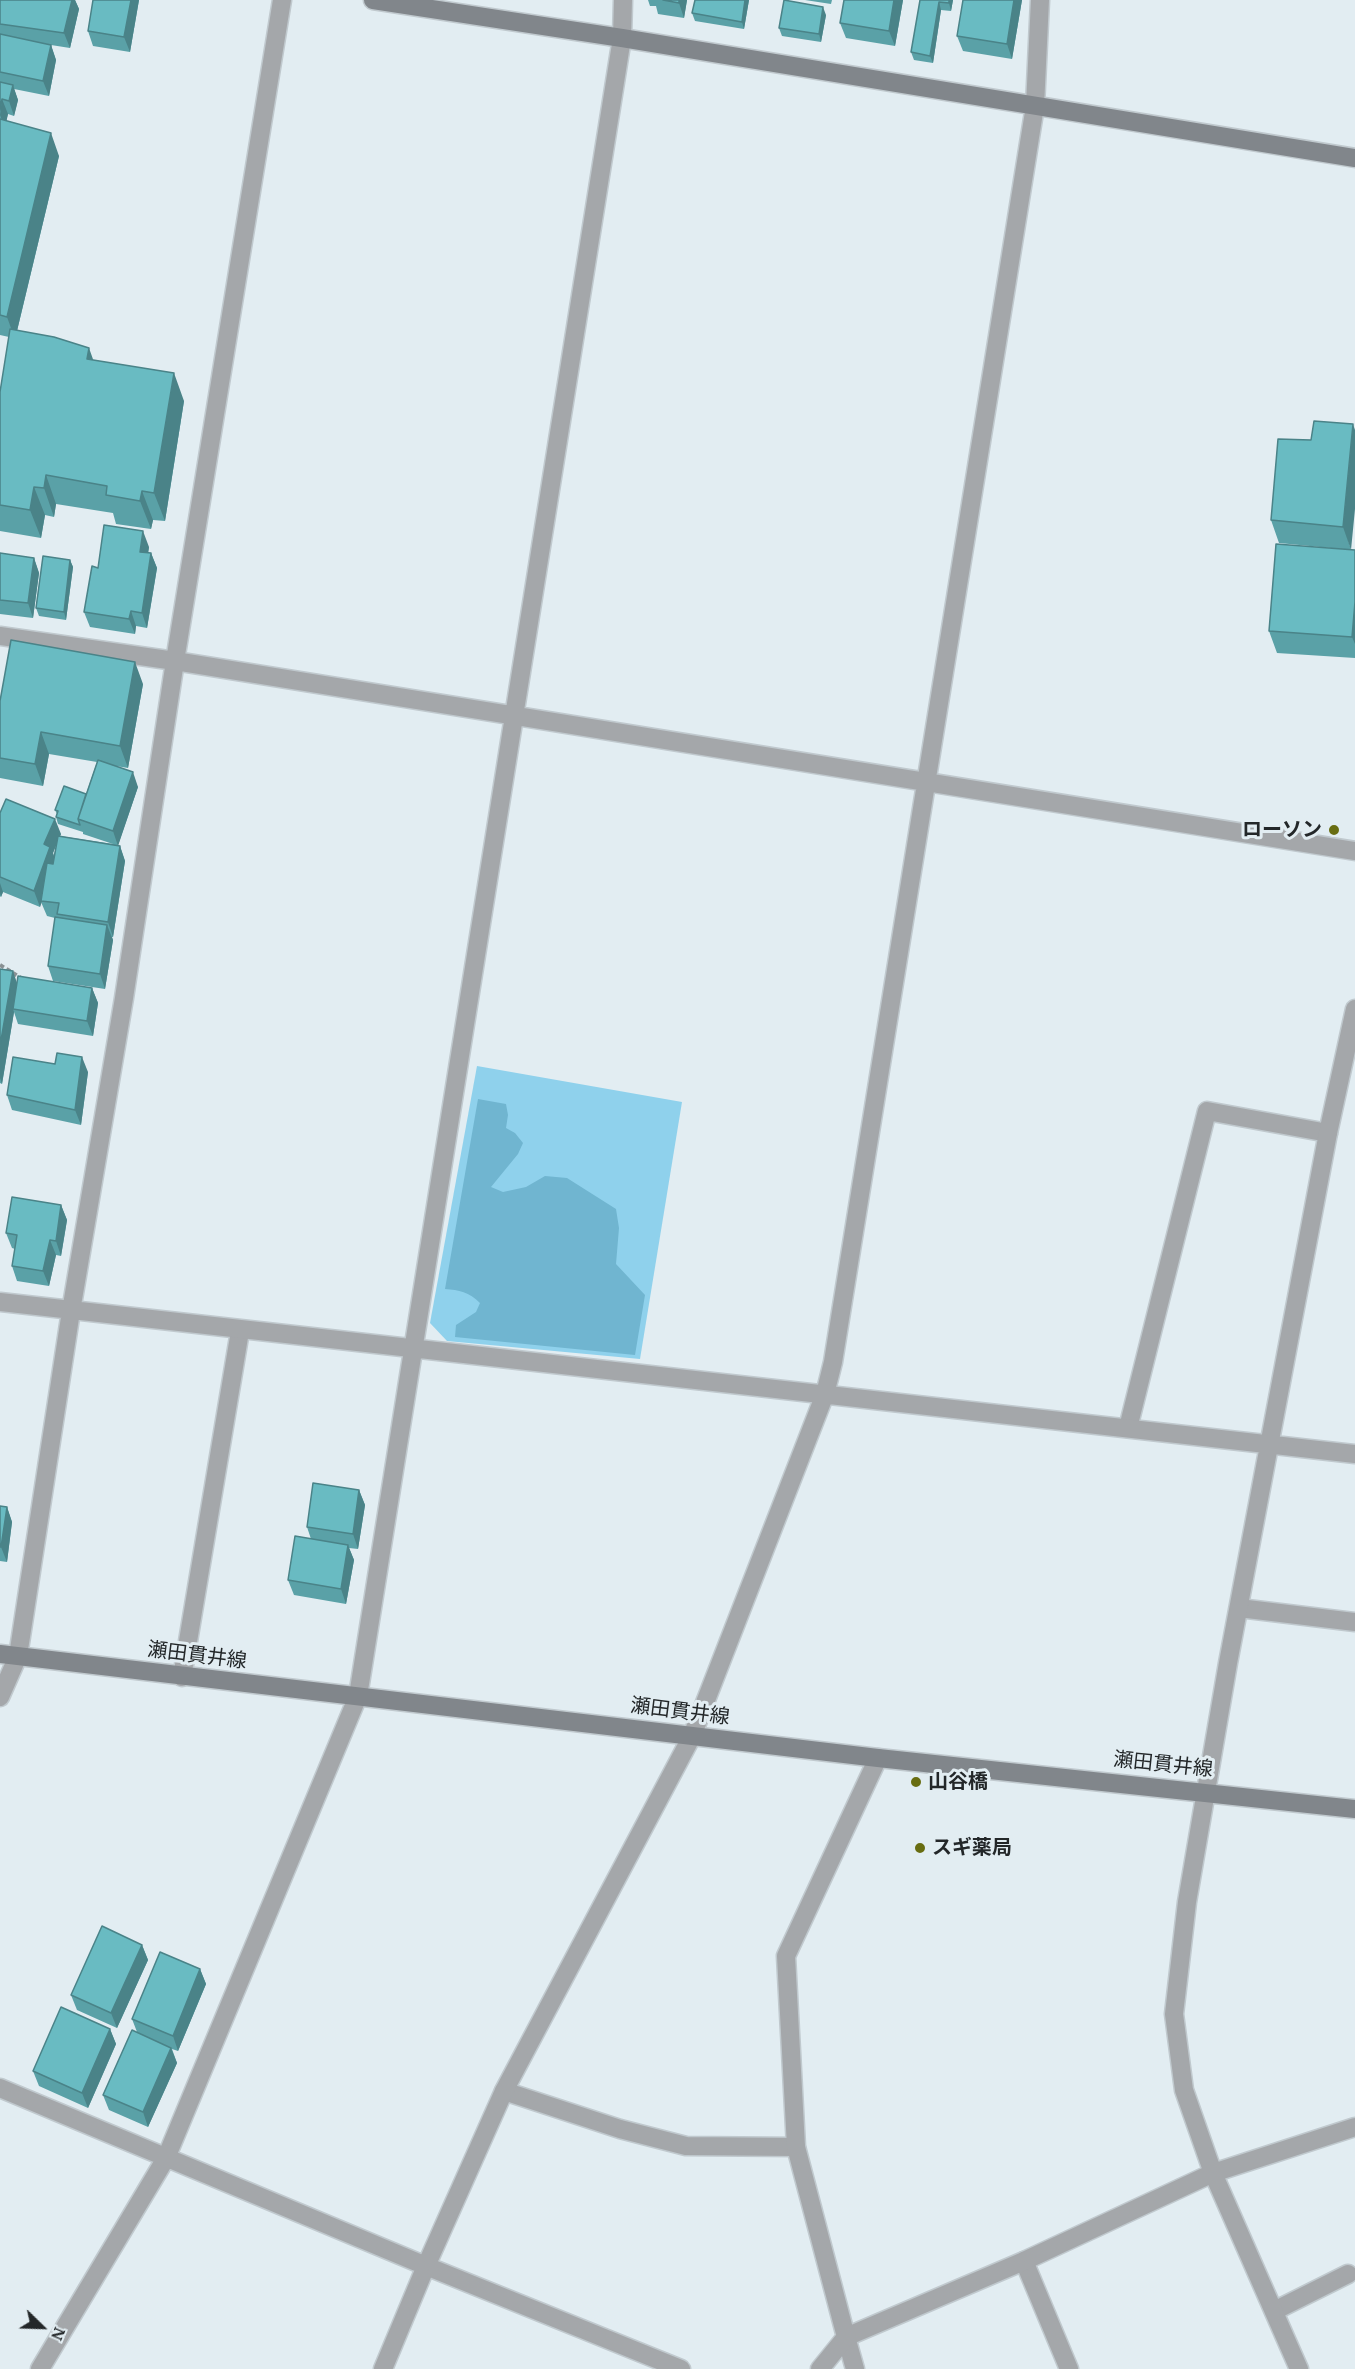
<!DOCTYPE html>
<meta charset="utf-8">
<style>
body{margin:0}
#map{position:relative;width:1355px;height:2369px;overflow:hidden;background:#e2edf2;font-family:"PT Serif",serif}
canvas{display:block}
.north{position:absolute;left:12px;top:2297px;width:60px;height:60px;-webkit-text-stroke:4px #e2edf2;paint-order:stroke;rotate:113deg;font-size:16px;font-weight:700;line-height:24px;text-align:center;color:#232729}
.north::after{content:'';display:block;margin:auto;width:21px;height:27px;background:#232729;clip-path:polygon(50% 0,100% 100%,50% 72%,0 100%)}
</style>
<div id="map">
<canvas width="1355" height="2369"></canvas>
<div class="north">N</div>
</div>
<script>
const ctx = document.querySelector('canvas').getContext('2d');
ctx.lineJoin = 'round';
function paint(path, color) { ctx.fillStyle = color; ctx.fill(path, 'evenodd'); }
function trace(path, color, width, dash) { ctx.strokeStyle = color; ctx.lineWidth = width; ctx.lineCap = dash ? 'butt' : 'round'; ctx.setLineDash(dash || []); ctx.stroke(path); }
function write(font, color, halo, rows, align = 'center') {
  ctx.font = font + ' "PT Serif","Noto Sans JP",serif'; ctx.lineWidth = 6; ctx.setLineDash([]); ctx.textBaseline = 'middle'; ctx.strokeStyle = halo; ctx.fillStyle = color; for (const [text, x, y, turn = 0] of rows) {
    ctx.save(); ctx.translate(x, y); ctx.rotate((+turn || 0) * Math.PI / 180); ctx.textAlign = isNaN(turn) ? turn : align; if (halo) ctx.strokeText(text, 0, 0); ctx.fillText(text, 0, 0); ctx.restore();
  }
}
paint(new Path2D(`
 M 477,1066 L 682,1102 L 640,1359 L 447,1341 L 430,1323 Z`), '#8fd1ec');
paint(new Path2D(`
 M 478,1099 L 506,1104 L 508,1115 L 506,1128 L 515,1133 L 523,1143 L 518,1154 L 491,1187 L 503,1192 L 526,1187 L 545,1176 L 567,1178 L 616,1209 L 619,1228 L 616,1264 L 645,1295 L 635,1355 L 455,1337 L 456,1325 L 476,1312 L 480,1303 C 469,1292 459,1290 445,1289 Z`), '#70b5d0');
const lane = new Path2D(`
 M 1128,1428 L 1207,1111 L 1328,1133
 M 1239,1608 L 1355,1622
 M 182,1677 L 240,1331
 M 504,2091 L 620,2129 L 686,2146 L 796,2147
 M 1024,2261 L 1069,2369
 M 1274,2311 L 1348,2274
 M 846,2337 L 855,2369`);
const street = new Path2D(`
 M 0,636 L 175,661 L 1355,851
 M 0,1302 L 1355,1454
 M 0,1697 L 18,1656 L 71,1311 L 124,998 L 175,661 L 282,0
 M 0,2088 L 426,2266 L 681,2369
 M 846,2337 L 796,2147 L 786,1956 L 878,1758
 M 40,2369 L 166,2158 L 358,1696 L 622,38 L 623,0
 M 383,2369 L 426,2266 L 504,2091 L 692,1736 L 825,1394 L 833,1362 L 1035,106 L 1040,0
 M 820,2369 L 846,2337 L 1024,2261 L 1213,2173 L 1355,2127
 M 1299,2369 L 1213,2173 L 1184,2090 L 1174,2014 L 1187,1902 L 1228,1663 L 1328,1133 L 1355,1009`);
const secondary = new Path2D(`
 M 373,0 L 622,38 L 1355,158
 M 0,1654 L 878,1758 L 1355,1809`);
trace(lane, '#c0c9ce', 21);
trace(street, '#c0c9ce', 21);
trace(secondary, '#c0c9ce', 21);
trace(new Path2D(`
 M 0,965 L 21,978`), '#899194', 4, [4.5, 3]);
trace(lane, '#a4a7aa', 18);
trace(street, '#a4a7aa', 18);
trace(secondary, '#81868b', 18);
paint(new Path2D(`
 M 0,0 L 75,0 L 79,9 L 70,48 L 51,45 L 56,60 L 49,96 L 14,89 L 18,100 L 14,116 L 8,114 L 6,121 L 59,156 L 17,331 L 93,360 L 184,401 L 165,521 L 153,520 L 151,529 L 116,524 L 113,513 L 56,504 L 54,517 L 45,515 L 41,538 L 0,531 L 0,392 L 9,337 L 0,335 Z
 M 93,0 L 139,0 L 130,52 L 93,46 L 88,31 Z
 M 648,0 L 687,0 L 684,18 L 658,14 L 656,6 L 650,6 Z
 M 695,0 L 749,0 L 744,29 L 695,21 L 692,13 Z
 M 805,0 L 832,0 L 831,4 Z
 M 844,0 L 903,0 L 895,46 L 846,38 L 840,23 Z
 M 920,0 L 953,0 L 951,11 L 941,10 L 933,63 L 914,60 L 911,52 Z
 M 963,0 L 1022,0 L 1012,59 L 963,51 L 957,36 Z
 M 826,15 L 821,42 L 782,36 L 779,28 Z
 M 1314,421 L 1351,550 L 1279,543 L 1271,520 L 1311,440 Z
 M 149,547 L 148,553 L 151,553 L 157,568 L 147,628 L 136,626 L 135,634 L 90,627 L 84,612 L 98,568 Z
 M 1355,550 L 1355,658 L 1277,653 L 1269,631 Z
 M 0,553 L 34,558 L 39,573 L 33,618 L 0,614 Z
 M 70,560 L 73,567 L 66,620 L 39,616 L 36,608 Z
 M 143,684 L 128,768 L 110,765 L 138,787 L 118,845 L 120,846 L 125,861 L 113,937 L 112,937 L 113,940 L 105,989 L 53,981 L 48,966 L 55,918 L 47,916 L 41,902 L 40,907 L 3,892 L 1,897 L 0,896 L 0,813 L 61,834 L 60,836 L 113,844 L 83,834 L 83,832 L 58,824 L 56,817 L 57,814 L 55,810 L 86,794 L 97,762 L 49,754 L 43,786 L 0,778 L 0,701 ZM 56,844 L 54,857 L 53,853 Z
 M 0,969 L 17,983 L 92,988 L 98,1003 L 93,1036 L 18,1024 L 14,1012 L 2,1084 L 0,1083 Z
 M 55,1064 L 88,1072 L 81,1125 L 12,1110 L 7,1095 Z
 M 61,1205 L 67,1220 L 61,1256 L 56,1255 L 49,1286 L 17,1281 L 12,1266 L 15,1249 L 12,1248 L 6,1233 Z
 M 359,1490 L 365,1505 L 358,1549 L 349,1548 L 354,1560 L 346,1604 L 294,1595 L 288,1580 L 311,1539 L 307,1527 Z
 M 0,1506 L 7,1507 L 12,1522 L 7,1562 L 0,1561 Z
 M 142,1945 L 148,1960 L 117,2028 L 77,2010 L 71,1995 Z
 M 200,1969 L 206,1984 L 178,2051 L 172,2049 L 177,2063 L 148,2127 L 109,2110 L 103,2095 L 137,2032 L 132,2019 Z
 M 110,2029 L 116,2044 L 88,2108 L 39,2086 L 33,2071 Z`), '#5aa1a7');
paint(new Path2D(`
 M 72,0 L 75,0 L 79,9 L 70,48 L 64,33 Z
 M 131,0 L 139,0 L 130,52 L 124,37 Z
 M 679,0 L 687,0 L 684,18 L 679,3 Z
 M 745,0 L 749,0 L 744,29 L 742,22 Z
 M 894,0 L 903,0 L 895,46 L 889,31 Z
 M 949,0 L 953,0 L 951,11 L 949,3 Z
 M 1014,0 L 1022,0 L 1012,59 L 1007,44 Z
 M 939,2 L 941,10 L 933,63 L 930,56 Z
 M 823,7 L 826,15 L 821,42 L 819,34 Z
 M 51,45 L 56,60 L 49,96 L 43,81 Z
 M 13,85 L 18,100 L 14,116 L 9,101 Z
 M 2,99 L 8,114 L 5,128 L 0,115 Z
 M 51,133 L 59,156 L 15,339 L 7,317 Z
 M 89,348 L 99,376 L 87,359 Z
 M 174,373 L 184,401 L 165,521 L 154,493 Z
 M 1353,424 L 1355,430 L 1355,509 L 1351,550 L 1343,527 Z
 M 46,475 L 56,504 L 54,517 L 44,488 Z
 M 34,487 L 45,515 L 41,538 L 30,510 Z
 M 142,491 L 153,520 L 151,529 L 140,501 Z
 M 143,531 L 149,547 L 146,567 L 140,552 Z
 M 151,553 L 157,568 L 147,628 L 142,613 Z
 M 34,558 L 39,573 L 33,618 L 28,603 Z
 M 70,560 L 73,567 L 66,620 L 64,612 Z
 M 1355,602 L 1355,644 L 1352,637 Z
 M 131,611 L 136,626 L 135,634 L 129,619 Z
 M 135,662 L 143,684 L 128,768 L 120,746 Z
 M 41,732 L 49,754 L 43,786 L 35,764 Z
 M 133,772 L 138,787 L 118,846 L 113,831 Z
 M 55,819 L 61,834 L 53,853 L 56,862 L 40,907 L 34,891 L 44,844 Z
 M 120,846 L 125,861 L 113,937 L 108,922 Z
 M 0,883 L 3,892 L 1,897 L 0,893 Z
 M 107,925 L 113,940 L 105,989 L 100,974 Z
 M 13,971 L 18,986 L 13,1009 L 14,1012 L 2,1084 L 0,1078 L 0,1046 Z
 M 92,988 L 98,1003 L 93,1036 L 87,1021 Z
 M 82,1057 L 88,1072 L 81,1125 L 75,1110 Z
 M 61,1205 L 67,1220 L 61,1256 L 56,1241 Z
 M 50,1240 L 56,1255 L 49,1286 L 43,1271 Z
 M 359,1490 L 365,1505 L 358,1549 L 353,1534 Z
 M 7,1507 L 12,1522 L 7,1562 L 1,1547 Z
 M 348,1545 L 354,1560 L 346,1604 L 341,1589 Z
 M 142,1945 L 148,1960 L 117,2028 L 111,2013 Z
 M 200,1969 L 206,1984 L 178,2051 L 173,2036 Z
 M 110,2029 L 116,2044 L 88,2108 L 82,2093 Z
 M 171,2048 L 177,2063 L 148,2127 L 143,2112 Z`), '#4a8388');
const building = new Path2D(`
 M 0,0 L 72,0 L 64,33 L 0,24 Z
 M 93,0 L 131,0 L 124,37 L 88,31 Z
 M 663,0 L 679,0 L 679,3 Z
 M 695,0 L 745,0 L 742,22 L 692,13 Z
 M 784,0 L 823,7 L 819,34 L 779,28 Z
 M 844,0 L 894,0 L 889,31 L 840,23 Z
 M 920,0 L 949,0 L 949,3 L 939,2 L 930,56 L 911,52 Z
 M 963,0 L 1014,0 L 1007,44 L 957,36 Z
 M 0,34 L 51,45 L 43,81 L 0,72 Z
 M 0,82 L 13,85 L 9,101 L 2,99 L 0,110 Z
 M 0,119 L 51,133 L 7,317 L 0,315 Z
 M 10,329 L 54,337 L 89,348 L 87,359 L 174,373 L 154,493 L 142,491 L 140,501 L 106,495 L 107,486 L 46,475 L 44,488 L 34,487 L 30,510 L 0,505 L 0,392 Z
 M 1314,421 L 1353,424 L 1343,527 L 1271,520 L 1278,439 L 1311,440 Z
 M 104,525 L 143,531 L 140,552 L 151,553 L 142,613 L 131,611 L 129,619 L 84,612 L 92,566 L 98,568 Z
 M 1276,544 L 1355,550 L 1355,602 L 1352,637 L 1269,631 Z
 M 0,553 L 34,558 L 28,603 L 0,600 Z
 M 43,556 L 70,560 L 64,612 L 36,608 Z
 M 11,640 L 135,662 L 120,746 L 41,732 L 35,764 L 0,758 L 0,701 Z
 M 98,760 L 133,772 L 113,831 L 78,819 Z
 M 64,786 L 86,794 L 78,819 L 80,825 L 56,817 L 58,811 L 55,810 Z
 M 6,799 L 55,819 L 44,844 L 50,847 L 34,891 L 0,877 L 0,813 Z
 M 58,836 L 120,846 L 108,922 L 57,914 L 59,903 L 41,901 L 47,863 L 53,864 Z
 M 55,917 L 107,925 L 100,974 L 48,966 Z
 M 0,969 L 13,971 L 0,1046 Z
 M 18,976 L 92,988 L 87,1021 L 13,1009 Z
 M 57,1053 L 82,1057 L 75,1110 L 7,1095 L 13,1057 L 55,1064 Z
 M 12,1197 L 61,1205 L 56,1241 L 50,1240 L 43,1271 L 12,1266 L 17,1235 L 6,1233 Z
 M 313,1483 L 359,1490 L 353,1534 L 307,1527 Z
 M 0,1506 L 7,1507 L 1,1547 L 0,1547 Z
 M 295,1536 L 348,1545 L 341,1589 L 288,1580 Z
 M 102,1926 L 142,1945 L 111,2013 L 71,1995 Z
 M 160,1952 L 200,1969 L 173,2036 L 132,2019 Z
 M 61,2007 L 110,2029 L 82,2093 L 33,2071 Z
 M 132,2030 L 171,2048 L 143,2112 L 103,2095 Z`);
paint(building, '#69bbc2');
trace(building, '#4a8388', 1.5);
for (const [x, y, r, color] of [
 [1334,830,6,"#686d11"],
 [916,1782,6,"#686d11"],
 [920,1848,6,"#686d11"]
]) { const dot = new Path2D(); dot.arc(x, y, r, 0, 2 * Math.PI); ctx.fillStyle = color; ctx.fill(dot); trace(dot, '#e2edf2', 2); }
write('bold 20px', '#232729', '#e2edf2', [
 ["ローソン",1322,830,"right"],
 ["山谷橋",928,1782],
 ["スギ薬局",932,1848]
], 'left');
write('20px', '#232729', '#e2edf2', [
 ["瀬田貫井線",197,1656,7],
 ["瀬田貫井線",680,1712,7],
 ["瀬田貫井線",1163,1765,6]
]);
</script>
